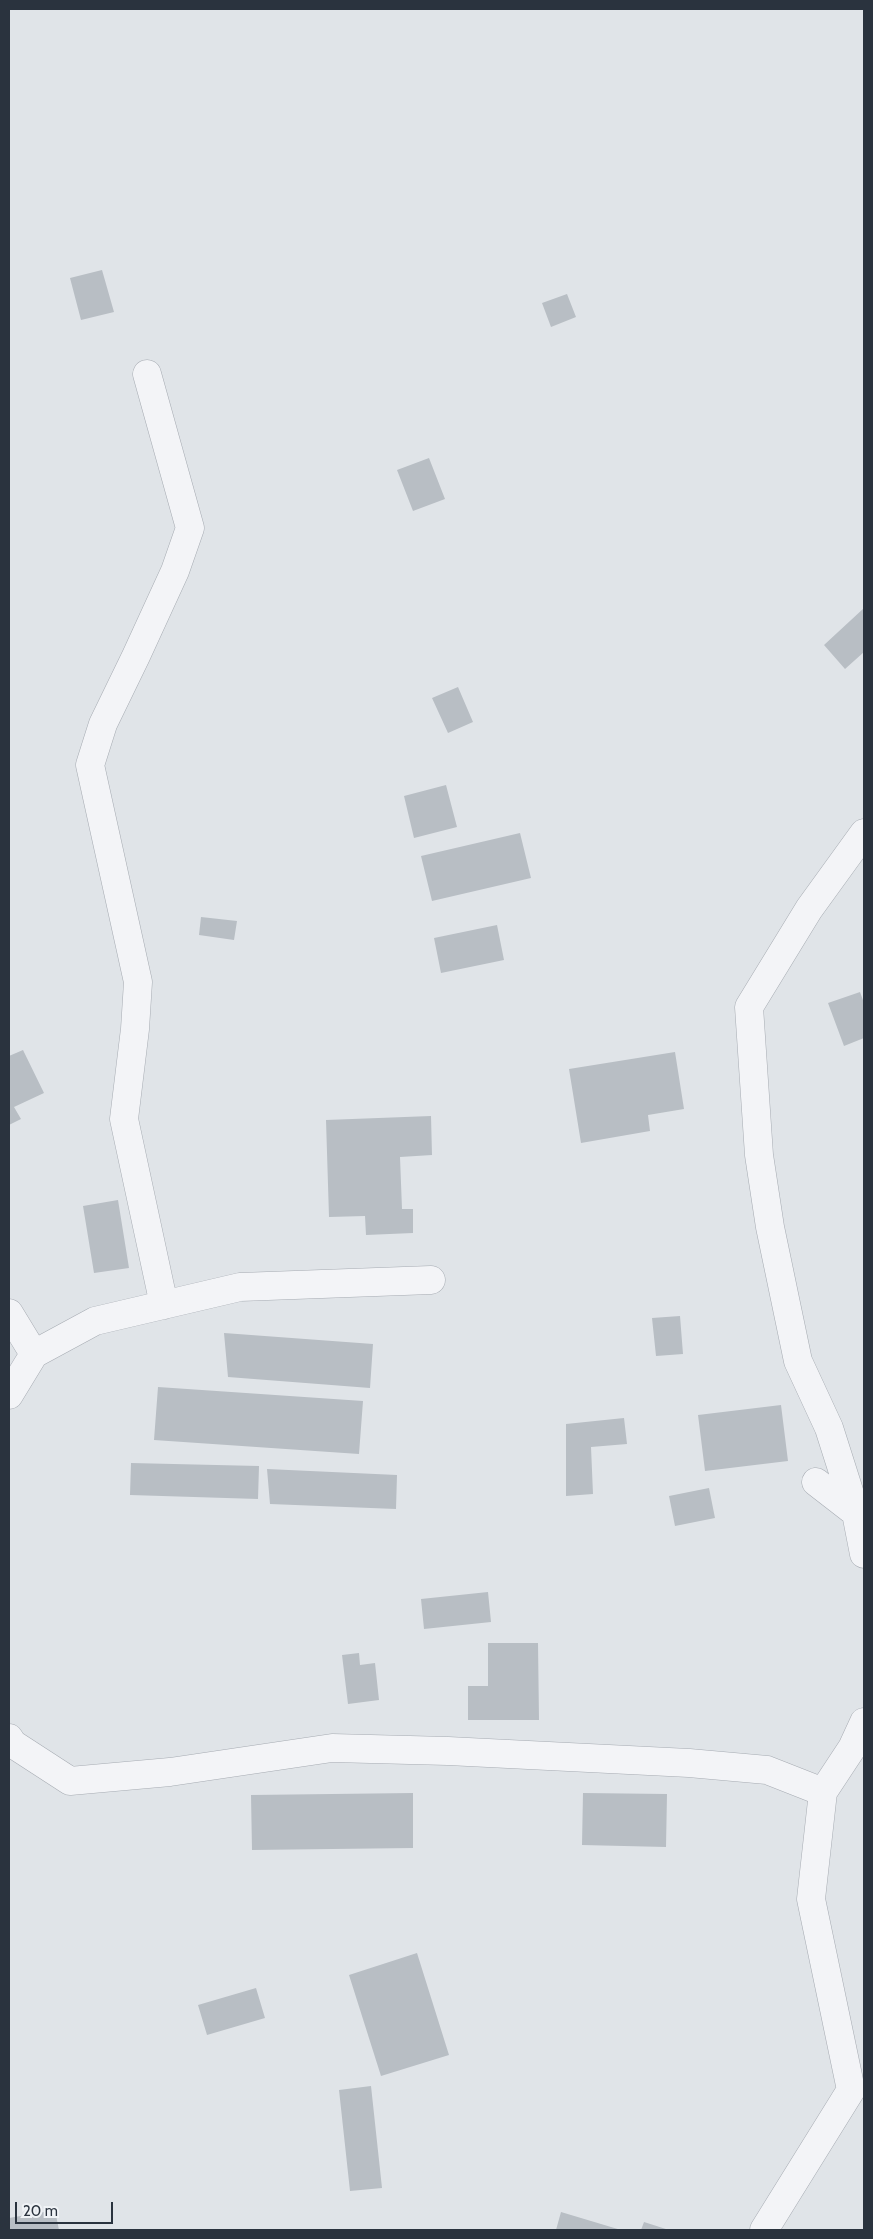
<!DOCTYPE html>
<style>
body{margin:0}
#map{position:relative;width:873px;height:2239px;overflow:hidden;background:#e0e4e8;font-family:Cabin,sans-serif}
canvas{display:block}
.frame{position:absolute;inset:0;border:10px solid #2a333e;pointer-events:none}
.scale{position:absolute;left:15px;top:2202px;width:98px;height:22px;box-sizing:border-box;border:2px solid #2a333e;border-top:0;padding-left:6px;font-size:15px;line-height:18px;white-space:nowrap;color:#2a333e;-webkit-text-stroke:4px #f0f3f6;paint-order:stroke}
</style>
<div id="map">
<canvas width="873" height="2239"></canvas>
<div class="frame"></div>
<div class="scale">20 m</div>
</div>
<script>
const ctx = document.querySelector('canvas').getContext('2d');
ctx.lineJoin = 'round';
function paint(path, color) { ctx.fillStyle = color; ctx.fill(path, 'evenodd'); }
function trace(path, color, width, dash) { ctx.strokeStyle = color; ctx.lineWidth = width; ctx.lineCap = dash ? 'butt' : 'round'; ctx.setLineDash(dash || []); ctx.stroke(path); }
paint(new Path2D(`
 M 102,270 L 114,312 L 81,320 L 70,278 Z
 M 567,294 L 576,317 L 551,327 L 542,303 Z
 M 429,458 L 445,499 L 413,511 L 397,470 Z
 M 864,608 L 864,652 L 845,669 L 824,645 Z
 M 458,687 L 473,722 L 448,733 L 432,698 Z
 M 446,785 L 457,827 L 414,838 L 404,796 Z
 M 520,833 L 531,878 L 432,901 L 421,856 Z
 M 201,917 L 237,921 L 234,940 L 199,935 Z
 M 497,925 L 504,960 L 441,973 L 434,938 Z
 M 860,992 L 864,1003 L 864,1038 L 844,1046 L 828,1003 Z
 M 23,1050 L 44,1093 L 14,1107 L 21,1119 L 9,1125 L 9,1056 Z
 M 675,1052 L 684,1109 L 648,1115 L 650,1131 L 581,1143 L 569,1069 Z
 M 431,1116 L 432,1155 L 400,1157 L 402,1209 L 413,1209 L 413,1233 L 366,1235 L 365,1216 L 329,1217 L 326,1120 Z
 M 118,1200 L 129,1268 L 94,1273 L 83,1206 Z
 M 680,1316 L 683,1354 L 656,1356 L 652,1318 Z
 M 224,1333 L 373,1344 L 370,1388 L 228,1377 Z
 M 158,1387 L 363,1401 L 359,1454 L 154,1440 Z
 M 781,1405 L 788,1461 L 705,1471 L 698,1415 Z
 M 624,1418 L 627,1444 L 591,1447 L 593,1494 L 566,1496 L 566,1424 Z
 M 131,1463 L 259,1466 L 258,1499 L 130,1495 Z
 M 267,1469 L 397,1475 L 396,1509 L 270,1504 Z
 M 709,1488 L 715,1518 L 675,1526 L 669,1496 Z
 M 488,1592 L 491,1622 L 424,1629 L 421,1599 Z
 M 488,1643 L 538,1643 L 539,1720 L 468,1720 L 468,1686 L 488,1686 Z
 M 359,1653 L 360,1665 L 375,1663 L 379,1700 L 348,1704 L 342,1655 Z
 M 413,1793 L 413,1848 L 252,1850 L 251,1795 Z
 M 583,1793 L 667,1794 L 666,1847 L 582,1845 Z
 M 417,1953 L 449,2055 L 381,2076 L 349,1975 Z
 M 256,1988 L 265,2018 L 207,2035 L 198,2005 Z
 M 371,2086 L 382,2188 L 350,2191 L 339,2090 Z
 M 55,2210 L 59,2230 L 9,2230 L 9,2218 Z
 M 561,2212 L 621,2230 L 556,2230 Z
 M 644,2222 L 669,2230 L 641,2230 Z`), '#b8bec4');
const minor = new Path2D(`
 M 147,374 L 190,528 L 175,571 L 136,656 L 103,724 L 90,765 L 138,982 L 135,1029 L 124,1119 L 164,1305
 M 9,1313 L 34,1354
 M 9,1395 L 34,1354 L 95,1321 L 240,1287 L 431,1280
 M 816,1482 L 856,1513 L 864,1554
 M 856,1513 L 829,1428 L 798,1361 L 770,1227 L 759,1155 L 749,1007 L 809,909 L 864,833
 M 9,1738 L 13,1744 L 70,1781 L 170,1772 L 332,1748 L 448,1751 L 689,1763 L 767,1770 L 823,1792
 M 764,2230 L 851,2090 L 811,1899 L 823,1792 L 852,1748 L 864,1722`);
trace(minor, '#a6abb2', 29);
trace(minor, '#f3f4f7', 28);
</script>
